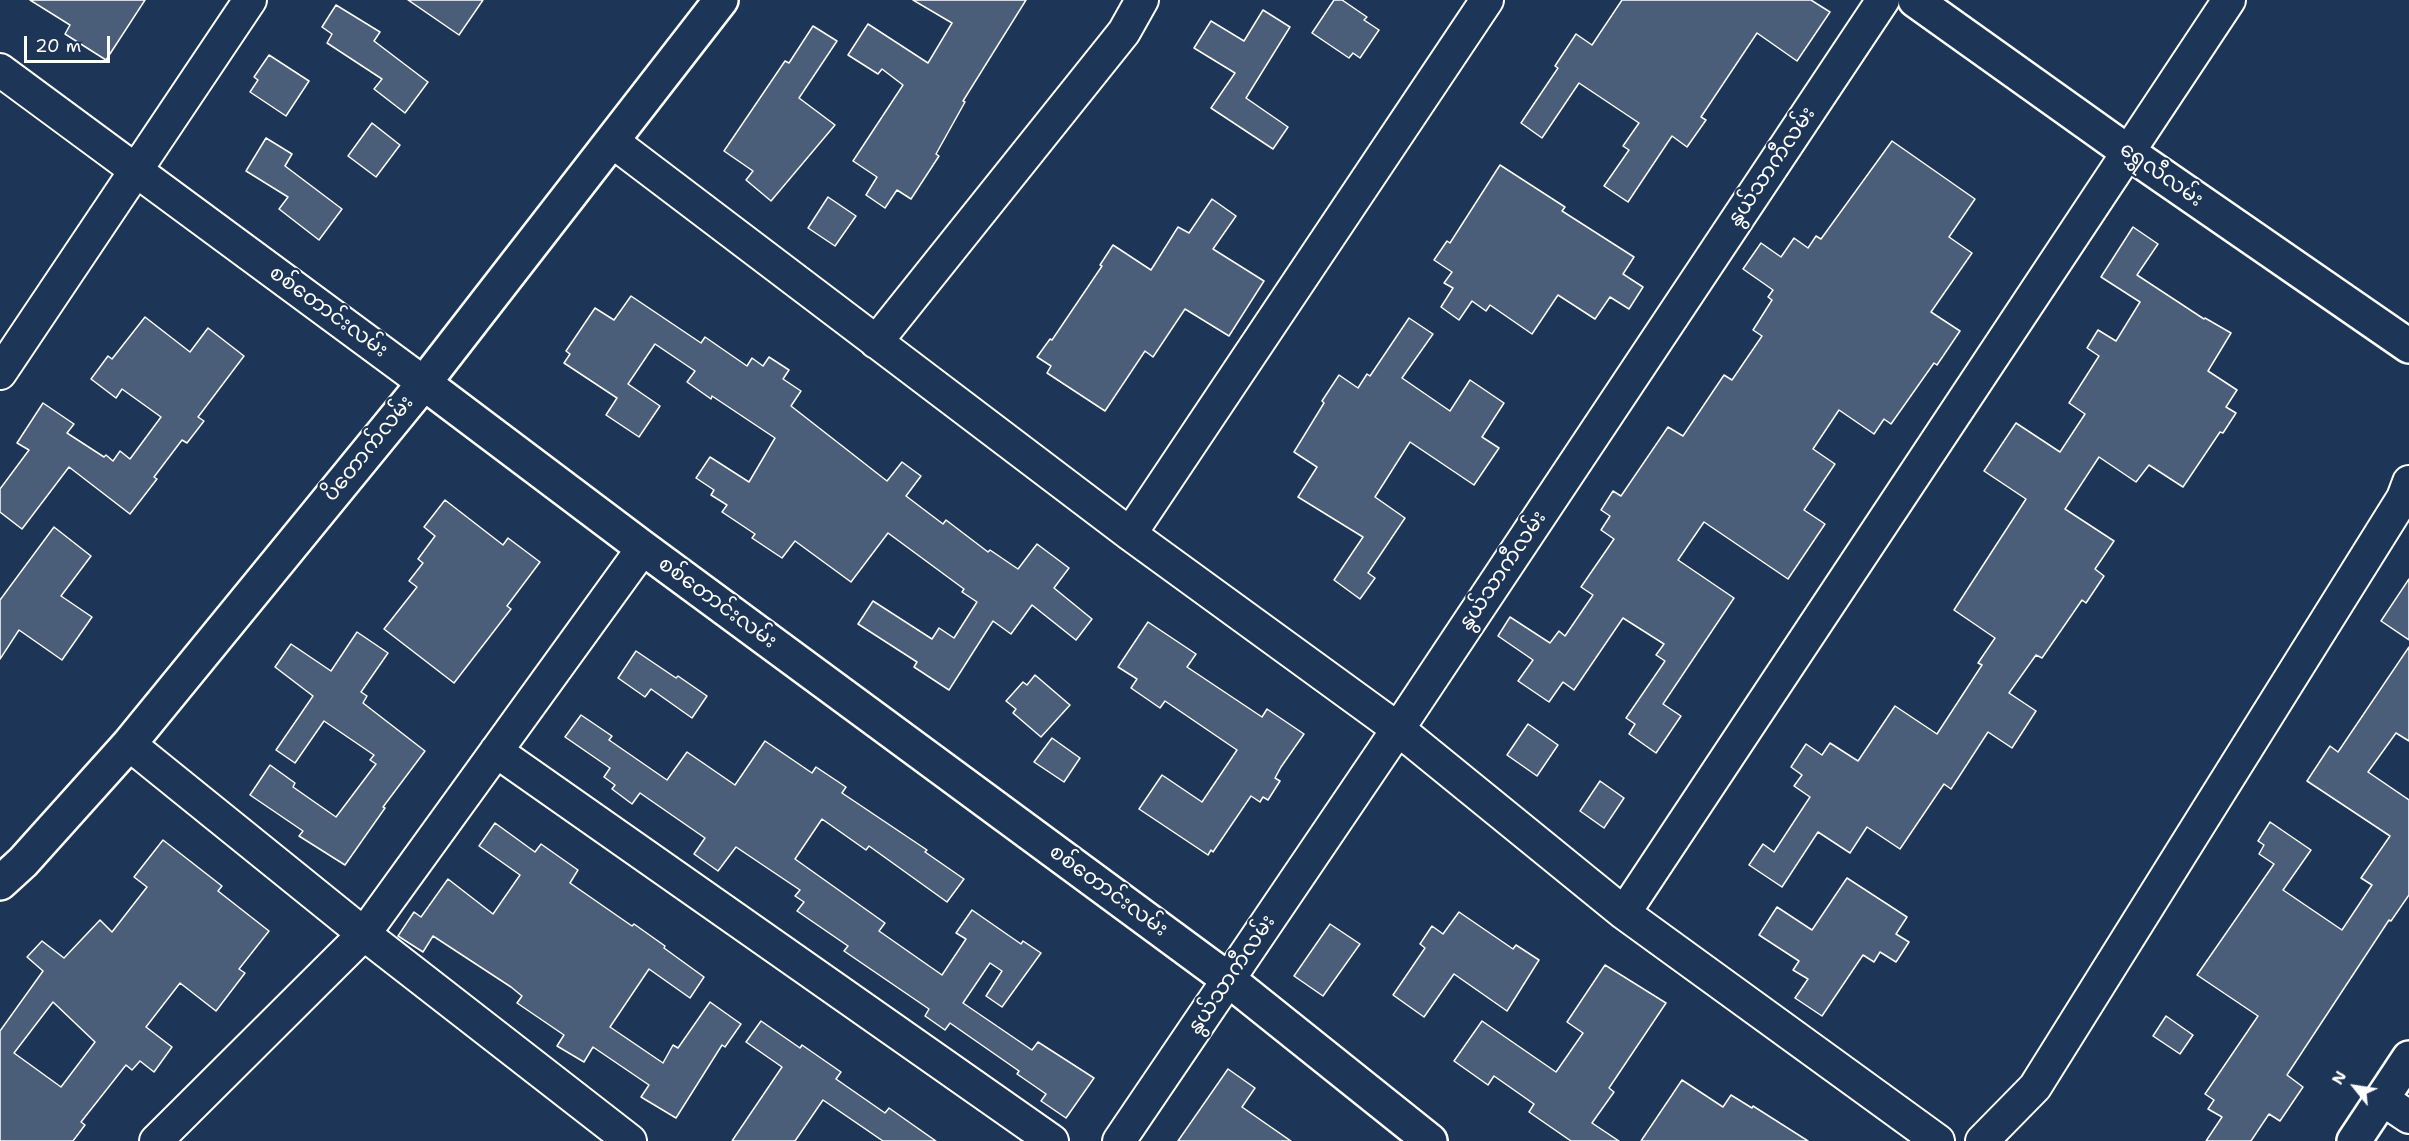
<!DOCTYPE html>
<meta charset="utf-8">
<style>
body{margin:0}
#map{position:relative;width:2409px;height:1141px;overflow:hidden;background:#1d3557;font-family:"Shantell Sans",sans-serif}
canvas{display:block}
.north{position:absolute;left:2325px;top:1057px;width:60px;height:60px;-webkit-text-stroke:4px #1d3557;paint-order:stroke;rotate:300deg;font-size:16px;font-weight:700;line-height:24px;text-align:center;color:#fff}
.north::after{content:'';display:block;margin:auto;width:21px;height:27px;background:#fff;clip-path:polygon(50% 0,100% 100%,50% 72%,0 100%)}
.scale{position:absolute;left:24px;top:36px;width:86px;height:27px;box-sizing:border-box;border:3px solid #fff;border-top:0;padding-left:8px;font-size:18px;line-height:21px;white-space:nowrap;color:#fff;-webkit-text-stroke:4px #1d3557;paint-order:stroke}
</style>
<div id="map">
<canvas width="2409" height="1141"></canvas>
<div class="north">N</div>
<div class="scale">20 m</div>
</div>
<script>
const ctx = document.querySelector('canvas').getContext('2d');
ctx.lineJoin = 'round';
function paint(path, color) { ctx.fillStyle = color; ctx.fill(path, 'evenodd'); }
function trace(path, color, width, dash) { ctx.strokeStyle = color; ctx.lineWidth = width; ctx.lineCap = dash ? 'butt' : 'round'; ctx.setLineDash(dash || []); ctx.stroke(path); }
function write(font, color, halo, rows, align = 'center') {
  ctx.font = font + ' "Shantell Sans","Noto Sans Myanmar",sans-serif'; ctx.lineWidth = 4.5; ctx.setLineDash([]); ctx.textBaseline = 'middle'; ctx.strokeStyle = halo; ctx.fillStyle = color; for (const [text, x, y, turn = 0] of rows) {
    ctx.save(); ctx.translate(x, y); ctx.rotate((+turn || 0) * Math.PI / 180); ctx.textAlign = isNaN(turn) ? turn : align; if (halo) ctx.strokeText(text, 0, 0); ctx.fillText(text, 0, 0); ctx.restore();
  }
}
const building = new Path2D(`
 M 30,0 L 145,0 L 106,60 L 65,34 L 70,25 Z
 M 408,0 L 483,0 L 459,35 Z
 M 913,0 L 1026,0 L 963,101 L 965,102 L 936,154 L 939,156 L 911,199 L 897,190 L 885,208 L 866,195 L 877,177 L 853,161 L 903,85 L 882,69 L 878,74 L 848,55 L 868,24 L 928,63 L 952,23 Z
 M 1334,0 L 1342,0 L 1367,17 L 1364,20 L 1379,30 L 1360,58 L 1353,53 L 1349,58 L 1312,33 Z
 M 1622,0 L 1811,0 L 1830,12 L 1797,61 L 1757,33 L 1701,117 L 1706,120 L 1687,147 L 1672,136 L 1628,202 L 1604,186 L 1629,150 L 1623,146 L 1639,123 L 1579,83 L 1542,138 L 1521,123 L 1558,68 L 1555,66 L 1576,34 L 1592,45 Z
 M 336,5 L 380,32 L 374,41 L 428,82 L 405,113 L 374,89 L 382,79 L 327,43 L 332,34 L 322,27 Z
 M 1263,10 L 1290,27 L 1246,98 L 1288,127 L 1273,149 L 1211,108 L 1235,73 L 1194,48 L 1211,21 L 1244,41 Z
 M 813,26 L 837,41 L 799,98 L 835,125 L 771,201 L 746,180 L 753,171 L 724,151 L 785,61 L 789,63 Z
 M 269,55 L 309,81 L 286,116 L 250,92 L 258,80 L 254,77 Z
 M 372,123 L 400,145 L 376,177 L 348,156 Z
 M 266,138 L 292,154 L 285,166 L 342,209 L 319,240 L 279,209 L 288,197 L 246,171 Z
 M 1892,141 L 1975,199 L 1949,237 L 1972,253 L 1931,312 L 1960,331 L 1937,365 L 1934,363 L 1891,424 L 1884,419 L 1874,434 L 1839,410 L 1813,449 L 1835,464 L 1804,510 L 1825,524 L 1788,579 L 1704,522 L 1678,560 L 1734,598 L 1663,704 L 1681,716 L 1656,753 L 1629,734 L 1635,724 L 1626,718 L 1665,661 L 1656,655 L 1664,644 L 1623,618 L 1574,690 L 1563,682 L 1549,702 L 1518,681 L 1533,660 L 1498,636 L 1510,617 L 1550,643 L 1559,631 L 1565,636 L 1593,595 L 1581,587 L 1614,539 L 1601,530 L 1610,516 L 1601,510 L 1613,491 L 1621,496 L 1668,427 L 1683,436 L 1724,375 L 1732,380 L 1762,336 L 1753,330 L 1772,300 L 1768,297 L 1773,290 L 1743,269 L 1761,243 L 1781,257 L 1794,238 L 1808,248 L 1816,236 L 1821,239 Z
 M 1500,165 L 1565,207 L 1562,211 L 1634,257 L 1623,274 L 1643,287 L 1629,309 L 1610,297 L 1595,319 L 1558,295 L 1532,334 L 1490,305 L 1486,311 L 1472,301 L 1459,320 L 1441,307 L 1453,288 L 1444,283 L 1452,272 L 1434,260 L 1447,241 L 1450,243 Z
 M 828,197 L 856,216 L 835,246 L 808,228 Z
 M 1212,199 L 1236,216 L 1213,249 L 1264,281 L 1229,336 L 1185,309 L 1153,357 L 1145,351 L 1105,411 L 1047,373 L 1051,366 L 1037,357 L 1050,339 L 1052,340 L 1102,266 L 1100,265 L 1113,245 L 1151,270 L 1178,227 L 1189,233 Z
 M 2133,227 L 2158,244 L 2137,275 L 2204,319 L 2205,318 L 2231,333 L 2208,371 L 2237,390 L 2226,407 L 2236,413 L 2223,433 L 2220,432 L 2183,487 L 2149,465 L 2136,482 L 2099,457 L 2065,509 L 2114,541 L 2095,569 L 2104,576 L 2086,603 L 2082,600 L 2042,658 L 2036,655 L 2009,693 L 2036,711 L 2012,748 L 1988,732 L 1951,789 L 1944,784 L 1900,849 L 1867,827 L 1850,853 L 1818,832 L 1782,887 L 1749,865 L 1763,844 L 1774,852 L 1810,797 L 1794,786 L 1802,775 L 1791,767 L 1806,744 L 1822,755 L 1830,743 L 1858,761 L 1895,706 L 1937,734 L 1982,665 L 1978,663 L 1995,638 L 1954,610 L 2026,499 L 1984,471 L 2016,423 L 2060,452 L 2085,414 L 2069,403 L 2099,356 L 2087,348 L 2098,330 L 2116,341 L 2140,302 L 2101,277 Z
 M 631,296 L 701,343 L 705,337 L 747,366 L 752,358 L 763,366 L 769,357 L 789,370 L 783,379 L 801,391 L 791,406 L 887,481 L 902,462 L 921,476 L 906,496 L 943,524 L 946,520 L 988,552 L 990,550 L 1018,569 L 1037,544 L 1069,568 L 1054,588 L 1092,619 L 1076,640 L 1032,605 L 1011,634 L 993,621 L 949,690 L 914,667 L 917,662 L 858,624 L 873,601 L 932,639 L 939,628 L 954,638 L 977,602 L 962,592 L 964,589 L 888,533 L 851,582 L 795,541 L 782,558 L 752,538 L 755,534 L 722,512 L 727,505 L 711,495 L 714,490 L 696,478 L 710,457 L 749,482 L 775,438 L 712,396 L 711,399 L 687,382 L 695,371 L 655,344 L 628,384 L 660,406 L 639,437 L 606,415 L 617,398 L 564,363 L 570,354 L 566,351 L 595,308 L 614,320 Z
 M 145,317 L 190,352 L 208,328 L 244,356 L 198,417 L 204,421 L 187,443 L 182,440 L 154,477 L 157,479 L 130,514 L 69,467 L 22,529 L 0,512 L 0,489 L 29,450 L 17,443 L 43,403 L 74,424 L 67,433 L 104,457 L 106,455 L 113,461 L 120,451 L 130,459 L 161,417 L 122,389 L 116,398 L 91,379 L 108,356 L 112,359 Z
 M 1409,318 L 1433,334 L 1402,378 L 1450,411 L 1470,380 L 1504,403 L 1482,437 L 1499,448 L 1474,485 L 1410,442 L 1375,497 L 1405,518 L 1368,573 L 1375,578 L 1360,599 L 1334,580 L 1363,537 L 1298,497 L 1317,467 L 1294,452 L 1324,403 L 1322,401 L 1339,375 L 1358,388 L 1367,374 L 1370,376 Z
 M 445,500 L 503,545 L 508,538 L 540,562 L 507,606 L 511,609 L 454,683 L 384,629 L 417,587 L 409,581 L 423,563 L 418,559 L 435,536 L 424,527 Z
 M 54,527 L 91,556 L 61,596 L 92,617 L 62,660 L 19,630 L 0,659 L 0,600 Z
 M 2409,579 L 2409,640 L 2381,621 Z
 M 1148,622 L 1196,654 L 1187,667 L 1262,717 L 1267,709 L 1304,734 L 1281,767 L 1275,778 L 1280,781 L 1268,800 L 1263,797 L 1260,802 L 1251,796 L 1213,852 L 1211,850 L 1208,855 L 1139,809 L 1162,775 L 1202,802 L 1237,750 L 1165,701 L 1160,708 L 1131,688 L 1137,679 L 1118,667 Z
 M 357,632 L 388,653 L 361,692 L 367,696 L 363,703 L 425,751 L 383,807 L 385,808 L 345,865 L 299,836 L 303,831 L 250,795 L 270,765 L 295,783 L 293,787 L 336,817 L 376,764 L 370,760 L 374,755 L 324,721 L 295,763 L 276,750 L 313,696 L 275,667 L 291,644 L 331,671 Z
 M 2409,647 L 2409,741 L 2396,733 L 2368,772 L 2409,800 L 2409,895 L 2391,921 L 2389,920 L 2287,1075 L 2303,1087 L 2280,1121 L 2269,1114 L 2251,1141 L 2206,1141 L 2222,1117 L 2208,1109 L 2214,1100 L 2205,1094 L 2258,1016 L 2197,975 L 2274,864 L 2259,854 L 2264,845 L 2258,841 L 2270,822 L 2311,850 L 2283,890 L 2342,930 L 2372,885 L 2361,878 L 2390,836 L 2307,781 L 2330,746 L 2338,752 Z
 M 636,651 L 676,678 L 678,676 L 707,696 L 692,718 L 651,689 L 645,697 L 618,678 Z
 M 1035,675 L 1070,705 L 1041,737 L 1013,713 L 1016,709 L 1006,701 L 1023,682 L 1027,685 Z
 M 581,715 L 612,736 L 609,740 L 667,780 L 687,752 L 735,785 L 765,741 L 812,773 L 816,767 L 846,787 L 842,793 L 927,850 L 925,852 L 964,879 L 947,902 L 869,846 L 866,850 L 822,819 L 795,859 L 885,923 L 879,931 L 942,975 L 966,939 L 956,933 L 972,910 L 1021,944 L 1023,941 L 1041,953 L 1002,1007 L 986,996 L 1002,971 L 990,963 L 963,1003 L 1032,1050 L 1038,1042 L 1094,1078 L 1066,1118 L 1041,1101 L 1046,1094 L 1017,1074 L 1019,1071 L 950,1023 L 945,1030 L 925,1016 L 929,1009 L 844,951 L 848,946 L 797,911 L 804,902 L 795,896 L 800,890 L 736,847 L 718,871 L 694,854 L 705,838 L 640,793 L 632,804 L 612,789 L 615,785 L 604,777 L 610,768 L 565,737 Z
 M 1528,724 L 1558,745 L 1537,776 L 1507,755 Z
 M 1052,738 L 1080,758 L 1064,782 L 1034,762 Z
 M 1600,781 L 1624,798 L 1604,828 L 1580,811 Z
 M 495,823 L 535,852 L 541,844 L 578,870 L 570,883 L 632,926 L 634,924 L 665,946 L 664,948 L 704,977 L 690,998 L 649,969 L 610,1027 L 663,1063 L 673,1045 L 678,1048 L 710,1002 L 741,1024 L 725,1047 L 722,1045 L 676,1118 L 641,1097 L 649,1085 L 593,1047 L 584,1062 L 557,1046 L 564,1035 L 517,1003 L 522,996 L 511,987 L 433,936 L 423,952 L 398,936 L 414,912 L 421,917 L 448,879 L 493,914 L 520,875 L 479,846 Z
 M 163,840 L 222,886 L 218,891 L 269,931 L 239,969 L 245,973 L 216,1011 L 180,983 L 146,1027 L 172,1047 L 154,1072 L 140,1061 L 132,1070 L 126,1065 L 81,1122 L 85,1125 L 73,1141 L 0,1141 L 0,1031 L 43,971 L 27,957 L 42,941 L 64,958 L 100,920 L 112,932 L 147,887 L 134,877 ZM 53,1002 L 95,1042 L 61,1087 L 14,1053 Z
 M 1847,878 L 1907,917 L 1896,934 L 1909,942 L 1896,962 L 1880,952 L 1874,962 L 1863,955 L 1822,1016 L 1795,998 L 1808,979 L 1793,970 L 1799,961 L 1759,935 L 1777,907 L 1812,930 Z
 M 1459,912 L 1513,949 L 1516,945 L 1539,960 L 1507,1011 L 1454,974 L 1424,1017 L 1393,995 L 1425,948 L 1420,944 L 1432,926 L 1443,934 Z
 M 1330,924 L 1360,944 L 1323,996 L 1294,976 Z
 M 1605,965 L 1666,1003 L 1609,1088 L 1614,1092 L 1592,1123 L 1619,1141 L 1571,1141 L 1529,1112 L 1534,1104 L 1494,1076 L 1488,1085 L 1454,1061 L 1482,1021 L 1556,1072 L 1583,1033 L 1567,1022 Z
 M 2166,1016 L 2193,1035 L 2180,1054 L 2153,1036 Z
 M 761,1021 L 800,1048 L 802,1045 L 841,1072 L 836,1079 L 885,1113 L 889,1108 L 936,1141 L 883,1141 L 823,1100 L 795,1141 L 732,1141 L 782,1067 L 746,1042 Z
 M 1228,1069 L 1255,1088 L 1242,1107 L 1291,1141 L 1178,1141 Z
 M 1682,1080 L 1723,1107 L 1731,1095 L 1752,1108 L 1753,1106 L 1808,1141 L 1641,1141 Z`);
paint(building, '#4a5d79');
trace(building, '#fff', 1.5);
const street = new Path2D(`
 M 0,70 L 424,383
 M 612,141 L 1130,534 L 1398,729 L 1624,913 L 1938,1141
 M 876,342 L 1124,32 L 1142,0
 M 0,373 L 250,0
 M 1130,534 L 1487,0
 M 129,744 L 364,934 L 630,1141
 M 496,751 L 1052,1141
 M 1624,913 L 2229,0
 M 2382,1099 L 2409,1117
 M 156,1141 L 364,934 L 643,548
 M 1119,1141 L 1398,729 L 1883,0
 M 1982,1141 L 2035,1087 L 2403,498 L 2409,482`);
const secondary = new Path2D(`
 M 1915,0 L 2128,152 L 2409,346
 M 424,383 L 643,548 L 1229,980 L 1430,1141
 M 0,883 L 23,862 L 129,744 L 424,383 L 721,0
 M 2354,1141 L 2409,1058`);
trace(street, '#fff', 36);
trace(secondary, '#fff', 38);
trace(street, '#1d3557', 32);
trace(secondary, '#1d3557', 33);
write('21px', '#fff', '#1d3557', [
 ["နွယ်သာကီလမ်း",1772,167,-56],
 ["ရွှေလီလမ်း",2161,175,35],
 ["စစ်တောင်းလမ်း",328,312,36],
 ["ပိတောက်လမ်း",369,449,-51],
 ["နွယ်သာကီလမ်း",1503,571,-56],
 ["စစ်တောင်းလမ်း",717,603,36],
 ["စစ်တောင်းလမ်း",1108,891,36],
 ["နွယ်သာကီလမ်း",1232,975,-56]
]);
</script>
